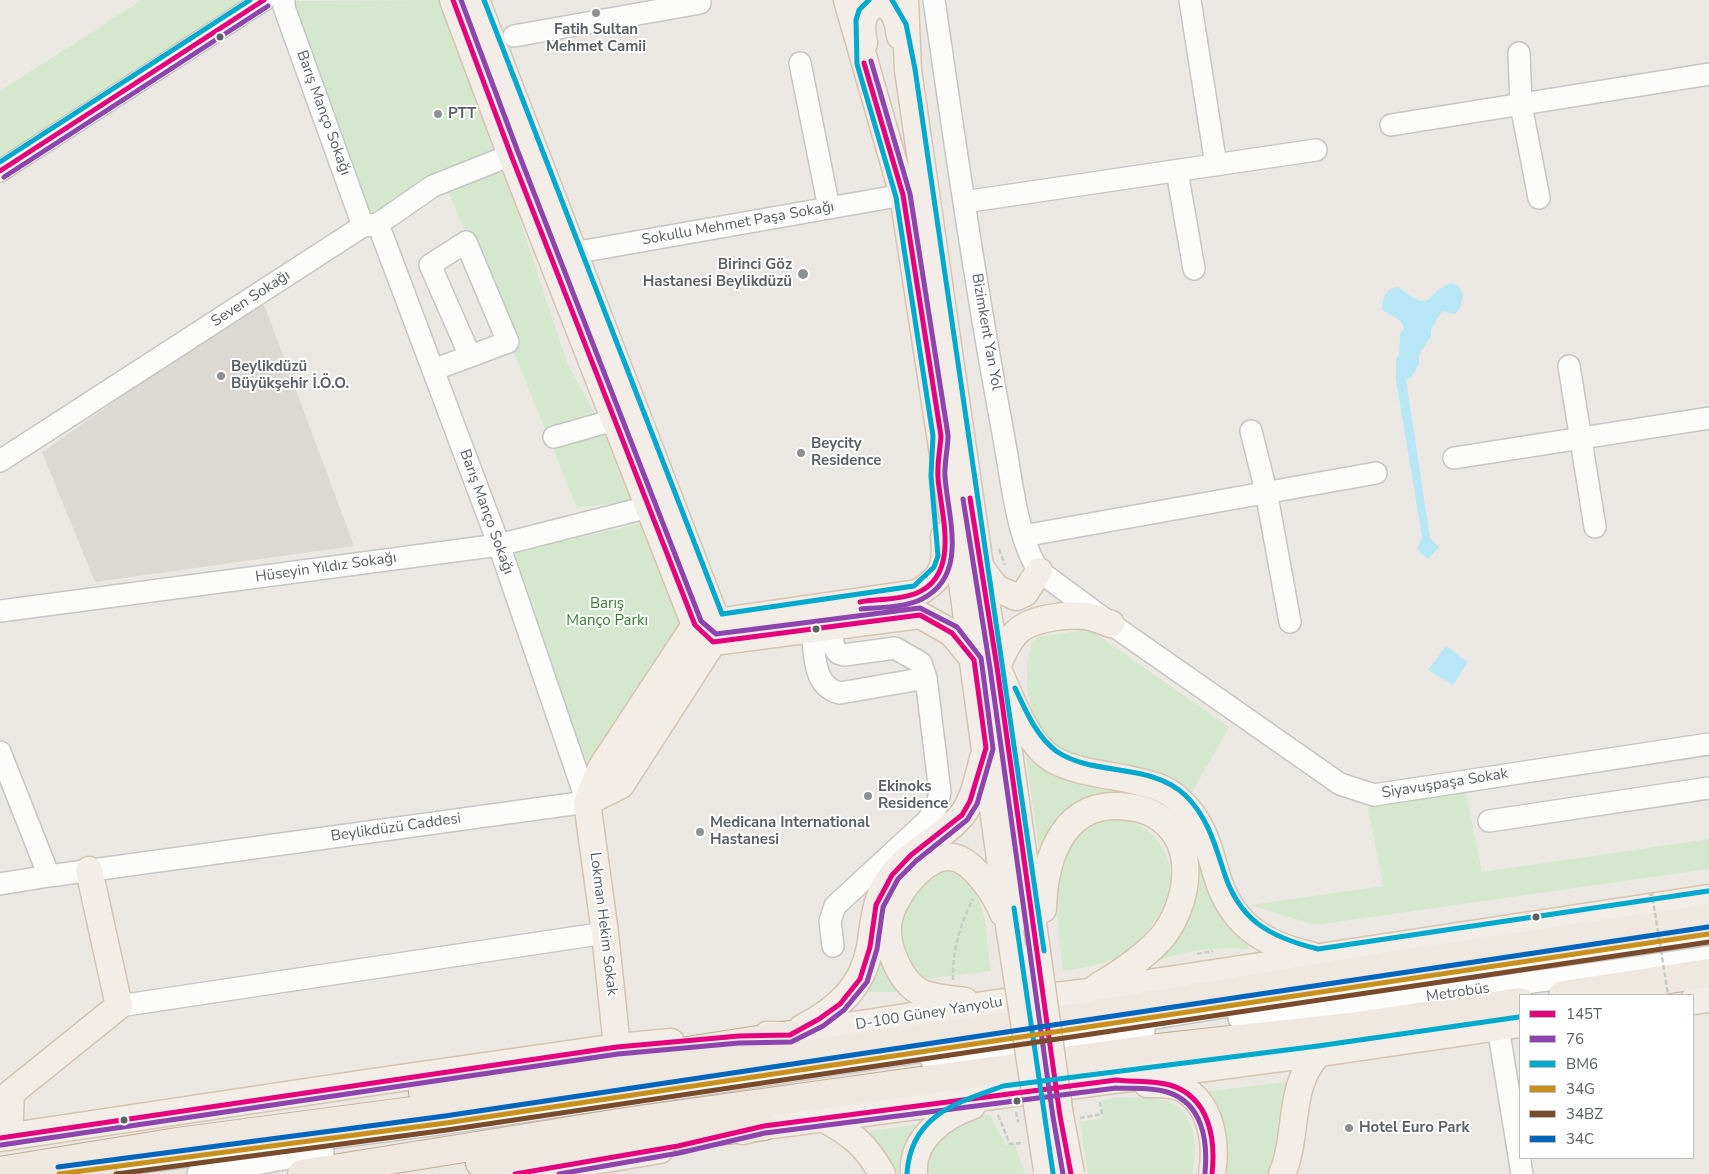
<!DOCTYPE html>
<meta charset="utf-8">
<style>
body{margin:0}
#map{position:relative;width:1709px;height:1174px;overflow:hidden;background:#ebe8e4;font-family:"Nunito Sans",sans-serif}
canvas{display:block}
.legend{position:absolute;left:1519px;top:994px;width:175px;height:165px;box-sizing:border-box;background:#fff;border:1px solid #bdbfc1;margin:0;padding:6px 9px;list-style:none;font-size:15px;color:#5a6064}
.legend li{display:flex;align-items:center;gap:10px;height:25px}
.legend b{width:25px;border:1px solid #bdbfc1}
</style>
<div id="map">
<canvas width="1709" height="1174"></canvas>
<ul class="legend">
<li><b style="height:6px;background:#e5007d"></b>145T</li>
<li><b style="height:6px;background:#8e44ad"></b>76</li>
<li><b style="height:6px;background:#00a9ce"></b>BM6</li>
<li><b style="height:6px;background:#c8911e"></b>34G</li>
<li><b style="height:6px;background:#7a4b2a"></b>34BZ</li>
<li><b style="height:6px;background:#0065bd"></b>34C</li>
</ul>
</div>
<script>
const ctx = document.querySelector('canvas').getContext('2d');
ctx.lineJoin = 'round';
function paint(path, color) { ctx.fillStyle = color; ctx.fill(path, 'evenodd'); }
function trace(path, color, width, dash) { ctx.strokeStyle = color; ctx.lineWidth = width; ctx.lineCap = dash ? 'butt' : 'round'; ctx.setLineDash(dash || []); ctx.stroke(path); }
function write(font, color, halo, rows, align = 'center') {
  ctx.font = font + ' "Nunito Sans",sans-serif'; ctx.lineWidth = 4; ctx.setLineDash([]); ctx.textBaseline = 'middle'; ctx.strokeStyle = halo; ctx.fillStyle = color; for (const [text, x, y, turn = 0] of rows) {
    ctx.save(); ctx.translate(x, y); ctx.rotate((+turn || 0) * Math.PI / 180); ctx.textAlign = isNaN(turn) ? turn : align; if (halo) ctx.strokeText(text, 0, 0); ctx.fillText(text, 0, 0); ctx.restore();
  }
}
paint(new Path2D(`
 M 262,299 L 354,546 L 95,582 L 42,452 Z`), '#dcd8d2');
paint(new Path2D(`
 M 142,0 L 248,0 L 0,160 L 0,91 Z
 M 446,0 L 503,150 L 443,172 L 368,217 L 294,1 Z
 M 502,166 L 567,363 L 642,499 L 577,508 L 447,188 Z
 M 655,520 L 690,625 L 593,766 L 581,765 L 507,554 Z
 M 1089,629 L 1229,727 L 1191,794 L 1173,780 L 1149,769 L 1114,764 L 1062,751 L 1037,728 L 1040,726 C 1024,698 1025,673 1031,643 L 1038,637 Z
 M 1024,742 L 1166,797 L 1250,941 L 1248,949 C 1215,948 1183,948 1153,964 L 1151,961 C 1188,934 1189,912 1198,869 L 1136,799 L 1044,851 L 1039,852 Z
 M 1466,792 L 1482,872 L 1709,839 L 1709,869 L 1315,925 L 1250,905 L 1383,886 L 1368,808 Z
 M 1109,818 C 1129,820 1143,824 1156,839 C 1188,876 1161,924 1128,950 C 1110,965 1084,967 1063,971 C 1059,925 1043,858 1088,827 C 1094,823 1103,821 1109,818 Z
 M 945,869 C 990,886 985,930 991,971 L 923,979 L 909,971 L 898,927 L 911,887 Z
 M 880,932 L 900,992 L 862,992 Z
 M 1293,1081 L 1273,1174 L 1221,1174 L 1203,1092 Z
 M 1115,1097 C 1133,1098 1157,1096 1173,1104 C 1197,1115 1197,1153 1192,1174 L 1088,1174 L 1080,1122 L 1103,1118 L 1102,1101 Z
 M 977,1115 L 990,1115 L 1006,1145 L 1015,1144 L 1025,1174 L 927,1174 C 929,1139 949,1131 977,1115 Z
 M 925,1123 L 907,1174 L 891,1174 L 864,1132 Z`), '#d5e8ce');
paint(new Path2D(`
 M 1452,283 L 1458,286 L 1463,294 L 1460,309 L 1455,314 L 1442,311 L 1431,330 L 1431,336 L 1419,355 L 1419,364 L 1411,378 L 1406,379 L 1430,538 L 1439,547 L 1428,559 L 1417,549 L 1422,537 L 1396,380 L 1396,359 L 1399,355 L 1400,334 L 1404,329 L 1401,321 L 1382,310 C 1383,298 1384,289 1398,287 C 1437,316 1421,293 1452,283 Z
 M 1446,646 L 1468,662 L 1453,685 L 1428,670 Z`), '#b7e7f7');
const minor = new Path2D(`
 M 284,0 L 284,7 L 363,226
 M 934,0 C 955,145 976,289 1003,433 C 1011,474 1016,537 1039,571 L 1111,624 L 1340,784 L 1374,795 L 1709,744
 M 1190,0 L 1216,165
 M 514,36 L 700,3 L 700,0
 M 1519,53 L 1521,105 L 1539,198
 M 800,63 L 829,208
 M 1391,125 L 1709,74
 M 0,171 L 264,0
 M 1177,171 L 1194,269
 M 964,202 L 1316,150
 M 573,253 L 903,195
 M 1569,366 L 1595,527
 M 433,370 L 508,342 L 466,242 L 430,265 L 470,356
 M 1251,431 L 1266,491 L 1290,622
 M 554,437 L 614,420
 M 1454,458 L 1709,418
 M 0,461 L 363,226 L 378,224 L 433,186 L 511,155
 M 1023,536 L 1376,473
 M 0,611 L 499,545 L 648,507
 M 830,627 L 834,647 L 838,653 L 844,655 L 895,648 L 921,663 L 926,678
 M 812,629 C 815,652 812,687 840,693 L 926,678 L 940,792 L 936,808 L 927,821 L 835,906 L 830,921 L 833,946
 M 0,752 L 49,876
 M 1489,821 L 1709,788
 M 0,884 L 49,876 L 587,802 L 499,545 L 378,224
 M 119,1006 L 605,933
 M 1239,1018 L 1393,1002 L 1709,957
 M 1124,1023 L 1390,980 L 1709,934
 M 1498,1027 L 1522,1174
 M 932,1061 L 1144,1031
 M 126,1164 L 446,1123 L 950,1047
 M 198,1174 L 323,1152`);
const major = new Path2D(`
 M 453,0 L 511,155 L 695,625 L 713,642
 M 476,0 L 717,622 L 713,642 L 621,785 L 587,802
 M 847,0 L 903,195 L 956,538 L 1010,932
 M 905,0 L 908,70 L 980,566 L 997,667 L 1037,952
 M 864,43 C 860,26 861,11 878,3 C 895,5 898,22 900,36
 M 980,567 L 996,588 L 1016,597 L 1025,593 L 1039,571
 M 1111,624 C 1104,622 1094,617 1086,616 C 1066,614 1030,618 1016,633 C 1007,642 1002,655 997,667 C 1010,695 1026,744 1054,760 C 1075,771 1100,774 1123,778 C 1144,783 1163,785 1179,800 C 1202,821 1208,844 1216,873 C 1230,923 1262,944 1310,955
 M 713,642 L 920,615 L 952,633 L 974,660
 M 587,802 L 601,768 L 695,625 L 917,593 C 944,578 947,564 944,536
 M 587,802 L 605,933 L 617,1047
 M 1043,909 C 1044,865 1059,807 1114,806 C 1130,806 1148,809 1161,819 C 1198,846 1188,904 1163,936 C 1145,957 1121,973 1097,987
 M 965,1001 C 950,999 933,998 920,992 C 909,986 901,974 896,963 C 891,952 887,939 888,926 C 889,899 930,843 961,860 C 977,868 996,895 1003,913
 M 1693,1001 L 1709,999
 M 802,1028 C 837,1010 863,987 870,947 C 874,921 875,897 892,875 C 911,850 942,839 962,815 C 974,800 978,777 983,758
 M 767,1035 L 790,1035 L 990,1004 L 1089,992 L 1709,898
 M 1147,1084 C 1158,1084 1170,1083 1181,1088 C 1212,1103 1217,1144 1212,1174
 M 824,1119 C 852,1134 866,1145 882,1174
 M 742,1131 L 764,1126 L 1319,1053 L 1520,1024
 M 9,1137 L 11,1093 L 119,1006 L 89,870
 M 0,1138 L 373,1082 L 617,1047 L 671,1042
 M 515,1174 L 660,1150
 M 914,1174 C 911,1139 943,1116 972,1106
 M 1282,1174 C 1299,1135 1287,1085 1319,1053`);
const highway = new Path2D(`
 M 1563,995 L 1709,973
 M 423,1092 L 790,1035
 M 480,1163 L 654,1138 L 764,1126
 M 0,1171 L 177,1142 L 435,1108 L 913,1039 L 1073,1018 L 1399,964 L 1709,918
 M 302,1174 L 632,1121 L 1158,1048 L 1350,1027 L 1520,1002`);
trace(minor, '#c6c6c5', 24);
trace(major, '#d5c4b0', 29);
trace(highway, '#c3ab92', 30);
trace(new Path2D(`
 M 999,549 L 1005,565
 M 1197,954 L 1213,951
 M 953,980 C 952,952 960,924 973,899
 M 998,1115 L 1010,1144 L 1023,1143
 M 1080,1118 L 1102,1114 L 1100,1102`), '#c6cdc7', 2.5, [5, 2.5]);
trace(minor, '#fcfcfb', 21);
trace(major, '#f2eee7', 26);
trace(highway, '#eee8e0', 28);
const majorBridge = new Path2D(`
 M 1010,932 L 1047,1170
 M 1037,952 L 1060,1116 L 1071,1174`);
trace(majorBridge, '#d5c4b0', 29, []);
trace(new Path2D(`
 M 1649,895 L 1652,894 L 1668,995
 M 1016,1112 L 1018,1122`), '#c6cdc7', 2.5, [5, 2.5]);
trace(majorBridge, '#f2eee7', 26);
trace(new Path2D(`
 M 0,171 L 264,0
 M 970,498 L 997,667 L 1060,1116 L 1071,1174
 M 860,602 C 878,599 900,600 917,593 C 961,574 941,515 938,478 C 937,464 940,450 941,436 L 903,195 L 864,63
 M 0,1138 L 617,1047 L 739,1036 L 790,1035 L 819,1019 L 840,1004 L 860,979 L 870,947 L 876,905 L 892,875 L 911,855 L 962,815 L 970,801 L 986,748 L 974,660 L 952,633 L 920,615 L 713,642 L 695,625 L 511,155 L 453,0
 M 515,1174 L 678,1146 L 764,1126 L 1116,1080 C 1133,1082 1153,1080 1170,1085 C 1209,1097 1216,1138 1212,1174`), '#e5007d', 5);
trace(new Path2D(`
 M 4,177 L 268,6
 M 963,499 L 990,668 L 1053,1117 L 1063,1174
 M 861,609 C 880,607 904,608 922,599 C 969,575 948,518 945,477 C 944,463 948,449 948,435 L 910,194 L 871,61
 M 1,1145 L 618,1054 L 739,1043 L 791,1042 L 823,1026 L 844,1010 L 867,982 L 877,949 L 883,907 L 898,879 L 916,861 L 967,820 L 977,804 L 993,749 L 981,658 L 957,627 L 920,608 L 716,634 L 701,621 L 518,152 L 461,0
 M 559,1174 L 679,1153 L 765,1133 L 1116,1088 C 1133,1089 1151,1087 1167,1092 C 1203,1103 1208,1141 1205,1173`), '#8e44ad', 5);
trace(new Path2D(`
 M 484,0 L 722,614 L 914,586 L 934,567 L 938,556 L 931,476 L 933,436 L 896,197 L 857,64 L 856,20 L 859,10 L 869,0
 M 892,0 L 906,24 L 915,69 L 1044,951
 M 0,162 L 250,0
 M 1015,688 C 1025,709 1036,736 1056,751 C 1094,777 1150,762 1185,795 C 1206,815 1214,841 1223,869 C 1238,920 1269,937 1318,949 L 1708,891
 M 1014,908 L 1053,1173
 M 907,1173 C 911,1115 956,1103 1003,1086 L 1318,1046 L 1519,1017`), '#00a9ce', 5);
trace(new Path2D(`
 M 59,1174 L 446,1123 L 1709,934`), '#c8911e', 5);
trace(new Path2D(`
 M 116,1174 L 447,1130 L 1709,942`), '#7a4b2a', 5);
trace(new Path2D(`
 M 58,1167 L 445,1116 L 1708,927`), '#0065bd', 5);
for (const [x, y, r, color] of [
 [596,13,5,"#8d9091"],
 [220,37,4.5,"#5a6064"],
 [438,114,5,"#8d9091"],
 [803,274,6,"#8d9091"],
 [221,376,5,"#8d9091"],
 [801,453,5,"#8d9091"],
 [816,629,4.5,"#5a6064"],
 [868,796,5,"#8d9091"],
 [700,832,5,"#8d9091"],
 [1536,917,4.5,"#5a6064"],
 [1017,1101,4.5,"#5a6064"],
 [124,1120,4.5,"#5a6064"],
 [1349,1128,5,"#8d9091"]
]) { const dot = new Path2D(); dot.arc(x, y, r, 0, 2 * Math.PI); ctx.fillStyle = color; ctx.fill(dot); trace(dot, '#fff', 2); }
write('bold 15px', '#5a6064', '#fff', [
 ["Fatih Sultan",596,30,"center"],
 ["Mehmet Camii",596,47,"center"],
 ["PTT",448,114],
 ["Birinci Göz",792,265,"right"],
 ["Hastanesi Beylikdüzü",792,282,"right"],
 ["Beylikdüzü",231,367],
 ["Büyükşehir İ.Ö.O.",231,384],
 ["Beycity",811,444],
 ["Residence",811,461],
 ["Ekinoks",878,787],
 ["Residence",878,804],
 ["Medicana International",710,823],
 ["Hastanesi",710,840],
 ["Hotel Euro Park",1359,1128]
], 'left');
write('15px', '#5a6064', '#fff', [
 ["Barış Manço Sokağı",323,113,70],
 ["Sokullu Mehmet Paşa Sokağı",738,224,-10],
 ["Seven Sokağı",251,299,-33],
 ["Bizimkent Yan Yol",986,332,80],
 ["Barış Manço Sokağı",486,512,70],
 ["Hüseyin Yıldız Sokağı",326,568,-8],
 ["Siyavuşpaşa Sokak",1445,784,-9],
 ["Beylikdüzü Caddesi",396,828,-8],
 ["Lokman Hekim Sokak",603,924,83],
 ["Metrobüs",1458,993,-8],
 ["D-100 Güney Yanyolu",929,1014,-9]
]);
write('15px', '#37812d', '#fff', [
 ["Barış",607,604],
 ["Manço Parkı",607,621]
]);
</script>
